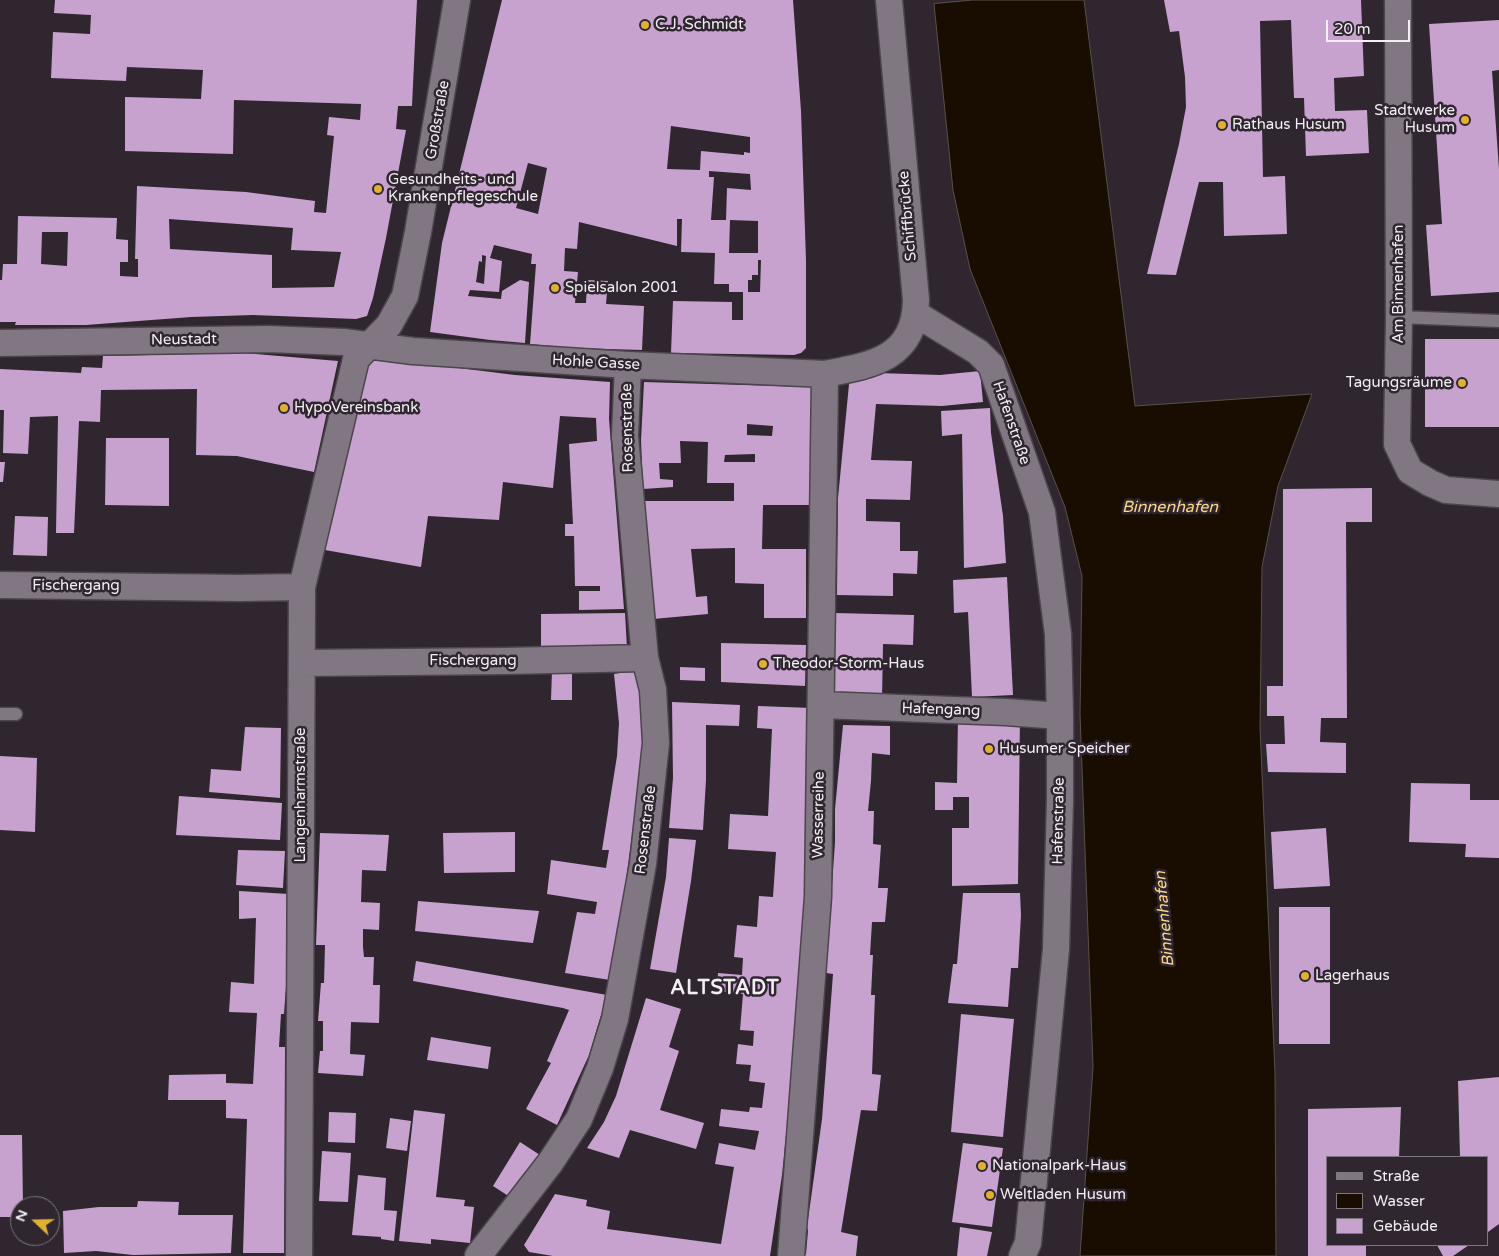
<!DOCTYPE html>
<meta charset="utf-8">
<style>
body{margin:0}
#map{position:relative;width:1499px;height:1256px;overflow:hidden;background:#2f2630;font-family:"Varela Round",sans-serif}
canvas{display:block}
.legend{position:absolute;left:1326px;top:1156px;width:162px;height:90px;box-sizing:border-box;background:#2f2630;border:1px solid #7d767e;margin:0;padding:6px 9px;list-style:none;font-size:15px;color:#f3eef4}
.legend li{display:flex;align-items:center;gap:10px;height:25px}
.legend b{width:25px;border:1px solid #7d767e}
.north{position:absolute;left:10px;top:1196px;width:50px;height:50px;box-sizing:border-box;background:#2f2630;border:1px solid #7d767e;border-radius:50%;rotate:291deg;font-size:14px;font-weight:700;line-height:20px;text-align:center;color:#f3eef4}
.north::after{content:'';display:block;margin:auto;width:18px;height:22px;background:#e1af34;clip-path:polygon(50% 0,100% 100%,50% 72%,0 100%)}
.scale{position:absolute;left:1326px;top:20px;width:84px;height:22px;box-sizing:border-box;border:2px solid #f3eef4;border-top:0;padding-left:6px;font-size:15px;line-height:18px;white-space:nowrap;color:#f3eef4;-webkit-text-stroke:4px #2f2630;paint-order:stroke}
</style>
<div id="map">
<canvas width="1499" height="1256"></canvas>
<ul class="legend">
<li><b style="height:6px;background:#817783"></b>Straße</li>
<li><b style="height:14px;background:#180d00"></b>Wasser</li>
<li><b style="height:14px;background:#c7a2ce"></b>Gebäude</li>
</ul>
<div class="north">N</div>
<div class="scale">20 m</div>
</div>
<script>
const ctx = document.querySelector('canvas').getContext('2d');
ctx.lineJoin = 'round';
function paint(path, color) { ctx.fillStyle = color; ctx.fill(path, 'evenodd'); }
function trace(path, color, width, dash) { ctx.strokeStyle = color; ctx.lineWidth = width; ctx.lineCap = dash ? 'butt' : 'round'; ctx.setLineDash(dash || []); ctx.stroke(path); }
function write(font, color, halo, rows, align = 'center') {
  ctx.font = font + ' "Varela Round",sans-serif'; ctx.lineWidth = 5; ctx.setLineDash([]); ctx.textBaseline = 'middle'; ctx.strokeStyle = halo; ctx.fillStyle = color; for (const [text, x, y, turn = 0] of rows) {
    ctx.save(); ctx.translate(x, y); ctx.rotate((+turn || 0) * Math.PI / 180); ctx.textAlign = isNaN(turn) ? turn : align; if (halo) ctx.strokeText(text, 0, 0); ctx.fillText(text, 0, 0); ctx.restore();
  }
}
const water = new Path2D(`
 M 973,0 L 1084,0 L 1135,406 L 1312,394 L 1278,486 L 1262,567 L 1260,727 L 1275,1073 L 1276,1256 L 1080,1256 L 1093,1067 L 1080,714 L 1082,576 L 1065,507 L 970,269 L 953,190 L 934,4 Z`);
paint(water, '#180d00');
trace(water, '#5a5049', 1);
paint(new Path2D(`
 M 55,0 L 417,0 L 412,106 L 398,106 L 396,129 L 406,130 L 386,238 L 373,298 L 367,316 L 356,319 L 253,315 L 191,317 L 86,325 L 15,325 L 16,322 L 0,322 L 0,280 L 2,280 L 3,264 L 17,264 L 18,216 L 117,218 L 116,239 L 128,240 L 128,262 L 120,262 L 120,276 L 138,277 L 138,259 L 135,259 L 137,186 L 246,192 L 315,201 L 314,212 L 326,213 L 334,136 L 327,135 L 329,117 L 360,120 L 361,104 L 234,100 L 233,154 L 125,151 L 125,97 L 201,99 L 203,70 L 127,67 L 126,81 L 51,78 L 53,32 L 90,34 L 91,15 L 54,13 ZM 169,219 L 293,228 L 291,250 L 341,252 L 334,287 L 272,288 L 272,255 L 170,249 ZM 42,232 L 68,232 L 67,266 L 41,264 Z
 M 502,0 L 793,0 L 801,111 L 806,260 L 806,348 L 801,353 L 794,355 L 671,353 L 673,301 L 732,302 L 732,320 L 743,320 L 743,292 L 729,292 L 729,284 L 714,284 L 715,253 L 681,252 L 682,219 L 677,219 L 677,246 L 579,222 L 577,249 L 565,248 L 564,271 L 578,272 L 575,303 L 586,303 L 587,280 L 608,281 L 606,304 L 644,306 L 642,350 L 572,348 L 530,344 L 536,264 L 531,264 L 532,254 L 494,245 L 490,258 L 502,261 L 499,292 L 470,290 L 468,296 L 501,299 L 502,291 L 520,280 L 529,282 L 525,343 L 490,340 L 430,332 L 442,243 ZM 671,126 L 750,137 L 750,153 L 744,152 L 744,155 L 701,151 L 700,170 L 667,169 ZM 528,163 L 547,168 L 538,214 L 516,208 ZM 709,171 L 750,174 L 751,190 L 727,188 L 726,220 L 711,220 L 714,177 L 709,177 ZM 730,220 L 758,221 L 758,253 L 729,253 ZM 482,255 L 486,256 L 484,284 L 476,282 L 479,261 L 482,262 ZM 758,260 L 761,260 L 760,292 L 748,292 L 748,280 L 752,280 L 752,275 L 758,275 Z
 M 1164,0 L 1361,0 L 1364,76 L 1334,78 L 1335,111 L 1367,110 L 1369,153 L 1306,156 L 1304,98 L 1294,98 L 1291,20 L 1260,21 L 1263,177 L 1285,176 L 1287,234 L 1224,236 L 1223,182 L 1199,182 L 1176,275 L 1147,274 L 1179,144 L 1186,107 L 1185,77 L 1179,31 L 1170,32 Z
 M 1499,20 L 1499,70 L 1492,71 L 1499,169 L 1499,292 L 1431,296 L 1426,225 L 1442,224 L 1429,24 Z
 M 1425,339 L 1499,339 L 1499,427 L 1425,427 Z
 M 244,353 L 338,361 L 314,472 L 237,456 L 196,455 L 197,389 L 101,390 L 100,422 L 79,421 L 74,533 L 56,533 L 58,416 L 30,417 L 28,454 L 3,453 L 4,410 L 0,410 L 0,369 L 81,373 L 82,367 L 102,368 L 103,356 Z
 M 370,357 L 515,375 L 610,382 L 609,419 L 624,609 L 579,610 L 579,591 L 600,591 L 600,586 L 575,586 L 574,536 L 565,536 L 565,524 L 573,524 L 569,444 L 597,441 L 596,418 L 560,416 L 553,488 L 503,482 L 499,520 L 428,516 L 421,567 L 325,550 L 351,426 Z
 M 980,371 L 983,402 L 942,406 L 876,404 L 871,460 L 912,461 L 910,500 L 866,499 L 866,521 L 900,522 L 900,551 L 918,551 L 917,574 L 893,573 L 893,596 L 837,595 L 838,498 L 850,374 L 878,373 L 940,375 Z
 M 644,382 L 811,387 L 815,390 L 812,505 L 763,505 L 762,549 L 806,549 L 806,618 L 764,618 L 764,584 L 735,583 L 735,548 L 733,548 L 691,549 L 696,597 L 707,596 L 708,614 L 653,619 L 643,501 L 734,501 L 734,483 L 707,483 L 708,442 L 680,441 L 681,463 L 659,463 L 660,479 L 673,480 L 673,487 L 643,489 L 641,440 ZM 747,424 L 773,426 L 772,436 L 747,435 ZM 755,454 L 755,462 L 724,462 L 725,455 Z
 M 990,408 L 991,433 L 1003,516 L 1006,563 L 964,568 L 962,434 L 942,436 L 941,411 Z
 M 106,438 L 169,438 L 169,506 L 105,505 Z
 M 0,462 L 5,462 L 3,482 L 0,482 Z
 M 1372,488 L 1372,522 L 1346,522 L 1347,718 L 1321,718 L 1320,742 L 1346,743 L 1346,773 L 1268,772 L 1266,744 L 1285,744 L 1284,716 L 1267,716 L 1267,686 L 1283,686 L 1283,489 Z
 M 15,516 L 48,517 L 47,556 L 13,555 Z
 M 1007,577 L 1013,695 L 972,697 L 968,612 L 954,613 L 953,580 Z
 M 625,613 L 627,648 L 541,651 L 541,614 Z
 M 835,613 L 914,615 L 913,645 L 883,644 L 882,700 L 833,699 Z
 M 721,643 L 806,645 L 805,686 L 721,682 Z
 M 680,667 L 705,668 L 705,681 L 680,680 Z
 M 552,670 L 572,670 L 572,700 L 551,700 Z
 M 638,670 L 643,721 L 642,759 L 621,918 L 610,980 L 565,973 L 577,912 L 595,914 L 597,902 L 547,894 L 551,860 L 606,868 L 609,850 L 602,850 L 617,756 L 619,723 L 614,674 Z
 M 672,702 L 740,705 L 739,726 L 706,725 L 706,780 L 703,830 L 669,828 L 673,778 Z
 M 758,706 L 812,708 L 805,899 L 791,1085 L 782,1175 L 770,1256 L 553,1256 L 529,1252 L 524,1245 L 555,1194 L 587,1200 L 586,1206 L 610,1211 L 607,1229 L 721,1244 L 734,1167 L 715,1164 L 719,1143 L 755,1150 L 759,1131 L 719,1126 L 721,1109 L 749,1112 L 750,1107 L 762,1108 L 765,1083 L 749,1081 L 751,1065 L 736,1064 L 738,1044 L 753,1046 L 754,1031 L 740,1030 L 743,994 L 717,991 L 718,973 L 742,975 L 743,958 L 734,957 L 737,925 L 757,927 L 759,896 L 773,897 L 776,852 L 728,849 L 730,814 L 768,816 L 772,729 L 757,728 Z
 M 958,715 L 1020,716 L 1018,884 L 952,886 L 952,828 L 969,828 L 969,797 L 953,797 L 953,810 L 935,810 L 935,782 L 957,783 Z
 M 843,725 L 890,726 L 890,755 L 872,753 L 871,781 L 868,811 L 874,811 L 873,844 L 881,845 L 878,888 L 888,888 L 885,922 L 872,922 L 870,955 L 873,955 L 871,995 L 875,995 L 872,1074 L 881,1075 L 877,1111 L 861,1110 L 841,1232 L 858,1236 L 856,1256 L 802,1256 L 802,1254 L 806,1254 L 808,1231 L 807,1227 L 822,1119 L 833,974 L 826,973 L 835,842 L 835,809 Z
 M 245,727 L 281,728 L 280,798 L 209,792 L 211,769 L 241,771 Z
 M 0,756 L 37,758 L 35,832 L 0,830 Z
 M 1411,783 L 1470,784 L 1470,800 L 1499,800 L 1499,858 L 1465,857 L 1466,844 L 1409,842 Z
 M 179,796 L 282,803 L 280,840 L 176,835 Z
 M 1326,828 L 1330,886 L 1274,889 L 1271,832 Z
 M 515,832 L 515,872 L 444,873 L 443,833 Z
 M 320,833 L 389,835 L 386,871 L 362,870 L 361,902 L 380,903 L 379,930 L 363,929 L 363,947 L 364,957 L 374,957 L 373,985 L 380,985 L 379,1023 L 351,1022 L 350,1054 L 365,1055 L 363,1076 L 318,1073 L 320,1051 L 323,1051 L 323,1021 L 318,1021 L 321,983 L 324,983 L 325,945 L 316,945 Z
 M 669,838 L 696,840 L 691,881 L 676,973 L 650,969 L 666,877 Z
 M 238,850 L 285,851 L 283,888 L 236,885 Z
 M 239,891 L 289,894 L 286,986 L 284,1014 L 281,1014 L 279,1047 L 285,1047 L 284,1253 L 243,1253 L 247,1119 L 226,1118 L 226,1100 L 168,1100 L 169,1075 L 226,1074 L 226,1083 L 253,1084 L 257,1013 L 229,1012 L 231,982 L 254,984 L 256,918 L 239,919 Z
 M 963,893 L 1020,893 L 1021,915 L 1018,968 L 1011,968 L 1008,1007 L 948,1003 L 953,964 L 957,964 Z
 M 418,901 L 539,911 L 533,943 L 415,931 Z
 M 1279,907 L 1330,907 L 1330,1044 L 1279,1044 Z
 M 416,961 L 607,995 L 589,1055 L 557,1125 L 526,1109 L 551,1063 L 547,1061 L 569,1010 L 563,1008 L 413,981 Z
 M 646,998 L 681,1009 L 669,1047 L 679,1051 L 660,1110 L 704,1123 L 696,1149 L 630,1130 L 619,1158 L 587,1148 L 604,1122 L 616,1096 Z
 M 961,1014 L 1014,1019 L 1003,1137 L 951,1132 Z
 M 431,1037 L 491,1047 L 488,1069 L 427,1060 Z
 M 1499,1077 L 1499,1224 L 1488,1232 L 1488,1157 L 1460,1157 L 1458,1081 Z
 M 1401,1107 L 1399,1157 L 1328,1157 L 1328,1245 L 1366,1245 L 1366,1256 L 1308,1256 L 1308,1109 Z
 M 414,1110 L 445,1114 L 436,1197 L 465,1200 L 464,1206 L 474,1207 L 470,1243 L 431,1239 L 431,1244 L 399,1241 Z
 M 329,1112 L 356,1113 L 355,1143 L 328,1142 Z
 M 390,1118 L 411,1121 L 407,1151 L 386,1148 Z
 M 0,1135 L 22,1135 L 23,1206 L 20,1206 L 20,1217 L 0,1217 Z
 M 520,1142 L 540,1155 L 513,1199 L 493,1186 Z
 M 963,1143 L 1003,1148 L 992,1227 L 952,1222 Z
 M 322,1151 L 351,1153 L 348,1202 L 319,1201 Z
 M 358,1175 L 386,1178 L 384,1210 L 397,1211 L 394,1241 L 381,1239 L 381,1237 L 352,1235 Z
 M 138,1201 L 179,1202 L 178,1215 L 233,1215 L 231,1253 L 133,1255 L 96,1251 L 64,1253 L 63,1211 L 99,1207 L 137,1207 Z
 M 960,1227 L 992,1232 L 987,1256 L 957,1256 Z
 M 1437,1245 L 1469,1245 L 1453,1256 L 1443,1256 Z`), '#c7a2ce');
const lane = new Path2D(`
 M 1399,317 L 1499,321
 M 0,714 L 16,714`);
const street = new Path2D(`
 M 1398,0 L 1399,317 L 1397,444 L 1410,471 L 1430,483 L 1446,490 L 1499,494
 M 916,314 L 978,352 L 991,365 L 1042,512 L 1058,634 L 1060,716 L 1060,800 L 1056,949 L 1028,1243 L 1022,1256
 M 0,343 L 268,339 L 343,342 L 413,351 L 628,365 L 825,374 C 873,365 915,358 916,300 L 889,0
 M 0,585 L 239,588 L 302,587
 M 302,663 L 504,661 L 645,658
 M 821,705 L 1006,712 L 1060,716
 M 299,1256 L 302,587 L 356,359 L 389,325 L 405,296 L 418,232 L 457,0
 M 478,1256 L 550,1163 L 579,1119 L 600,1068 L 615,1019 L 643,864 L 656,743 L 653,690 L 645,658 L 625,436 L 628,365
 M 791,1256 L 818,897 L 825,374`);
trace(lane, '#4c454d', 15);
trace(street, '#4c454d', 29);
trace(lane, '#817783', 12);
trace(street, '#817783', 26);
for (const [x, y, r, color] of [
 [645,25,5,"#e1af34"],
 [1465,120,5,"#e1af34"],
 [1222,125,5,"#e1af34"],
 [378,189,5,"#e1af34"],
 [555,288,5,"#e1af34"],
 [1462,383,5,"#e1af34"],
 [284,408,5,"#e1af34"],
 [763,664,5,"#e1af34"],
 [989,749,5,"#e1af34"],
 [1305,976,5,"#e1af34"],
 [982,1166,5,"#e1af34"],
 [990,1195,5,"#e1af34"]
]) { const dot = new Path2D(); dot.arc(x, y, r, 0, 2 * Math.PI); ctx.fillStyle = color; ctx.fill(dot); trace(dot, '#2f2630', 2); }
write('15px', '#f3eef4', '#2f2630', [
 ["C.J. Schmidt",655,25],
 ["Stadtwerke",1455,111,"right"],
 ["Husum",1455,128,"right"],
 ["Rathaus Husum",1232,125],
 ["Gesundheits- und",388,180],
 ["Krankenpflegeschule",388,197],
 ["Spielsalon 2001",565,288],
 ["Tagungsräume",1452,383,"right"],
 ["HypoVereinsbank",294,408],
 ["Theodor-Storm-Haus",773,664],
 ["Husumer Speicher",999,749],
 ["Lagerhaus",1315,976],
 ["Nationalpark-Haus",992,1166],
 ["Weltladen Husum",1000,1195]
], 'left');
write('15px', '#f3eef4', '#2f2630', [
 ["Großstraße",438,120,-80],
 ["Schiffbrücke",908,216,-95],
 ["Am Binnenhafen",1399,284,-90],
 ["Neustadt",184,340,-1],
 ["Hohle Gasse",596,363,3],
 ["Hafenstraße",1011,423,71],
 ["Rosenstraße",628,428,-91],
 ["Fischergang",76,586],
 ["Fischergang",473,661],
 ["Hafengang",941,710,2],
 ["Langenharmstraße",301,795,-90],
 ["Wasserreihe",819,815,-89],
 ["Hafenstraße",1059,821,-89],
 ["Rosenstraße",646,830,-83]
]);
write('italic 16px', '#fbd789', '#2f2630', [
 ["Binnenhafen",1170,508],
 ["Binnenhafen",1165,919,-95]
]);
ctx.letterSpacing = '1px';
write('bold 20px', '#f3eef4', '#2f2630', [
 ["ALTSTADT",725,989]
]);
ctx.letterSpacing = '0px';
</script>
